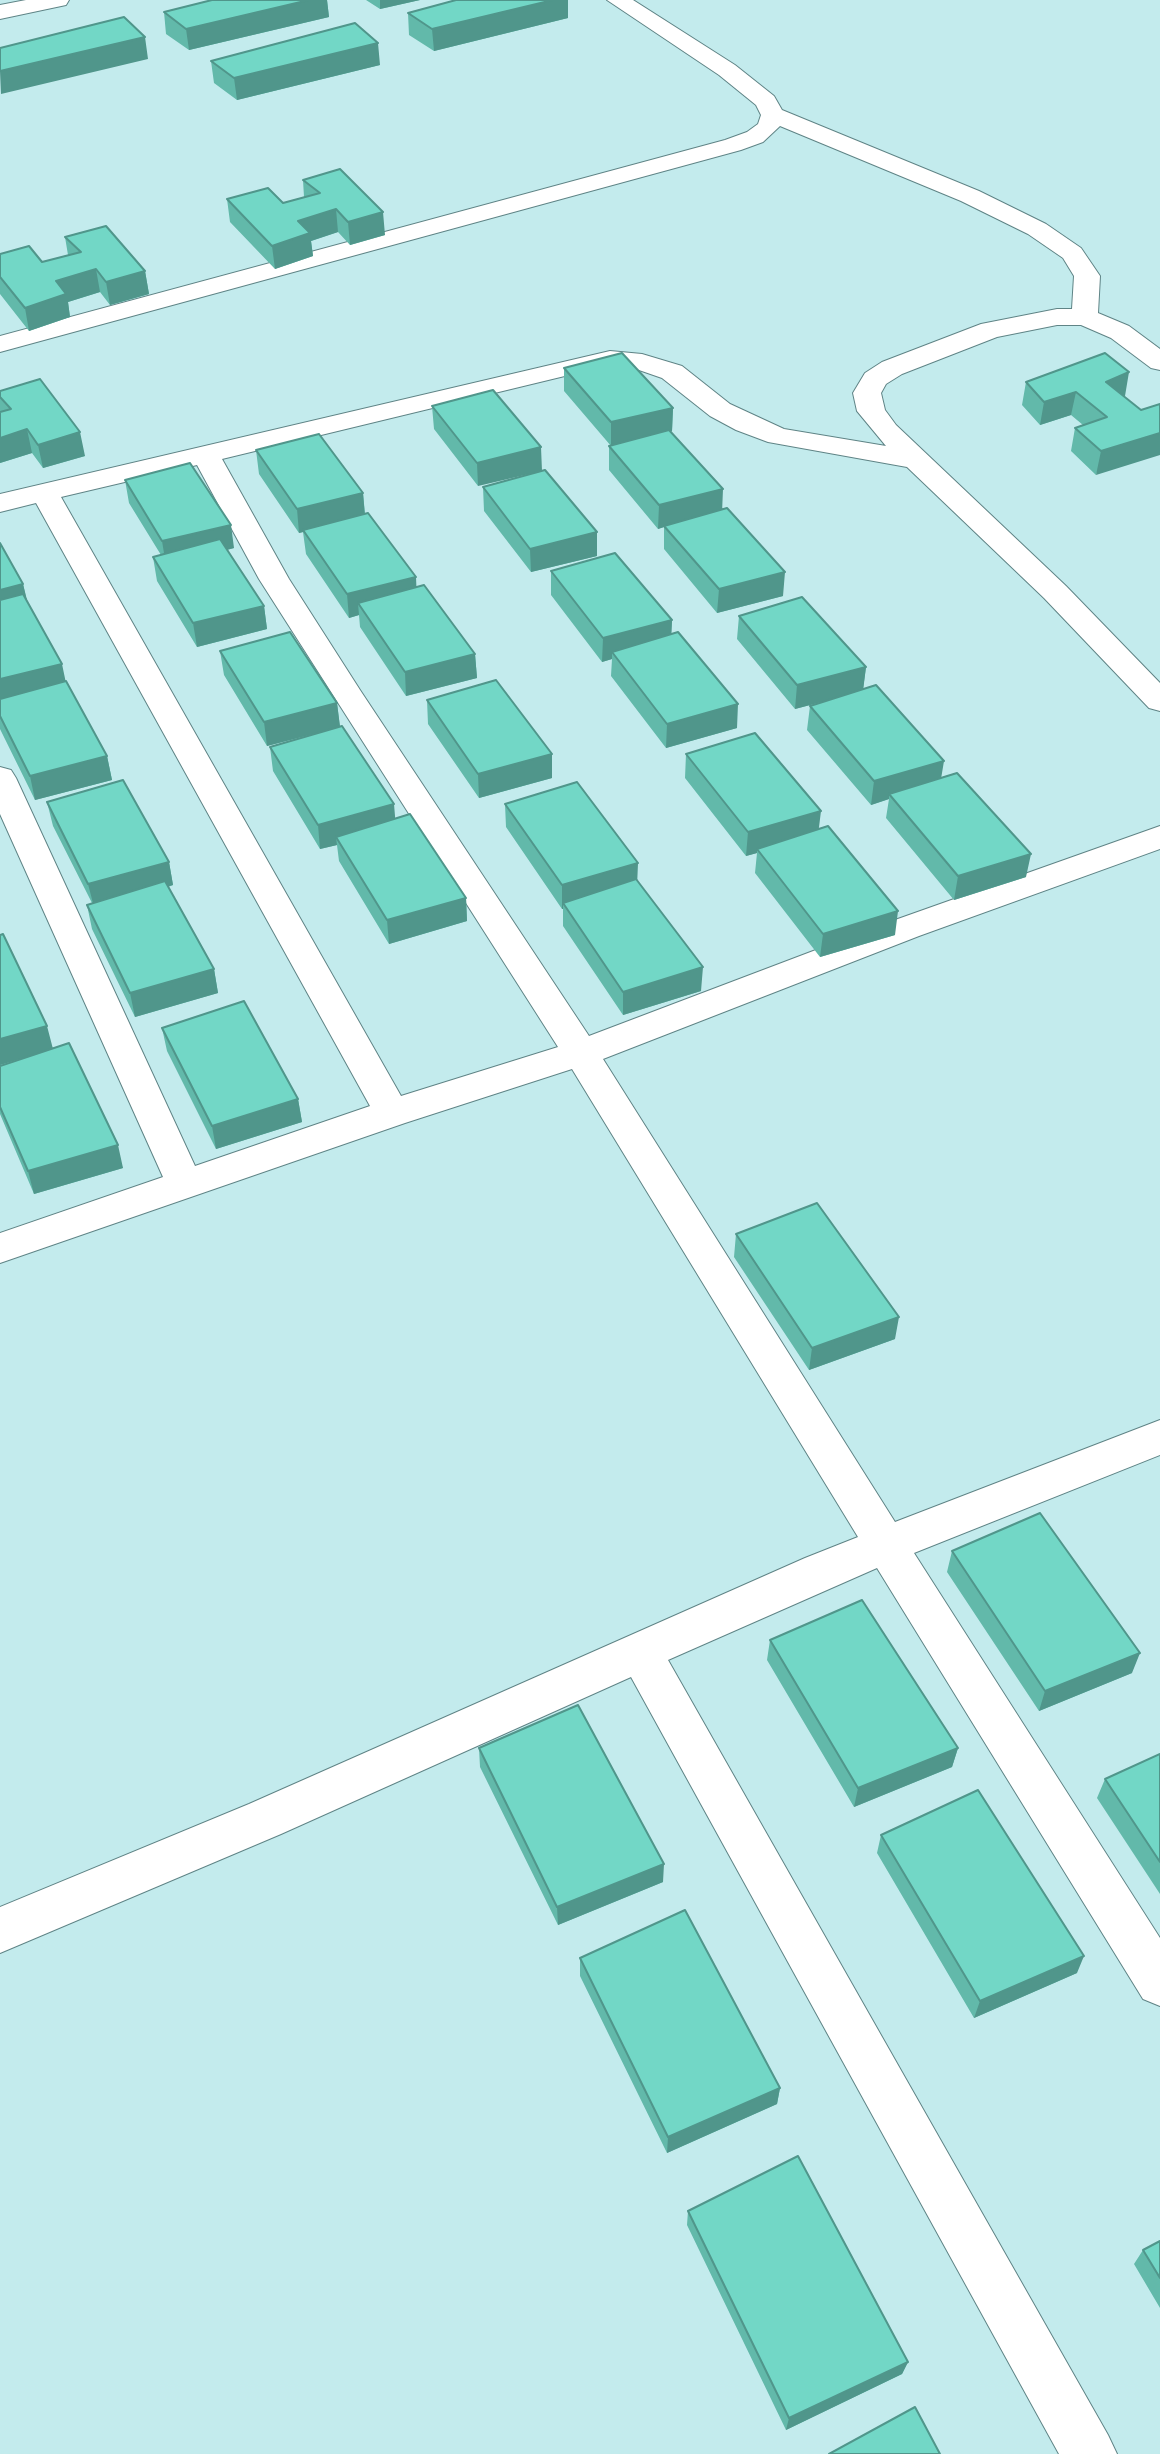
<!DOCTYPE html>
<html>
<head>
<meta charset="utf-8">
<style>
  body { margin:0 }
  canvas { display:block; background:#c3ebed }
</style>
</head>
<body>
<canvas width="1160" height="2454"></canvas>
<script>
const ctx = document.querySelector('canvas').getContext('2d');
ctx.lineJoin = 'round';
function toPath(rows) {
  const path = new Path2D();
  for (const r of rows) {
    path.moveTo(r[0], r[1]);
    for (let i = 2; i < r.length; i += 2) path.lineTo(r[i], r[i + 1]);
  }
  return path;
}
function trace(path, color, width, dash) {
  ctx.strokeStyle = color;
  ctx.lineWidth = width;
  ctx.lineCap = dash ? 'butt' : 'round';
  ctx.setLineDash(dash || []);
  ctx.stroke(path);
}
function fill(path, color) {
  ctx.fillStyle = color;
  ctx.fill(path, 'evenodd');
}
const minor = toPath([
  [26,0,69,0,66,5,0,19,0,5,26,0],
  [607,0,633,0,735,65,774,96,782,110,979,191,1046,224,1081,248,1100,276,1098,313,1129,326,1160,349,1160,370,1151,368,1111,338,1081,325,1057,325,997,337,902,374,886,384,881,393,885,410,896,425,1066,586,1160,683,1160,711,1149,708,1044,598,907,467,768,442,736,430,710,416,662,378,639,370,610,367,573,374,222,459,289,579,360,690,589,1036,895,920,1160,826,1160,849,919,936,603,1059,895,1522,1160,1420,1160,1455,914,1553,1160,1938,1160,2006,1143,1999,877,1568,668,1660,1108,2435,1117,2454,1059,2454,631,1677,281,1834,0,1953,0,1907,249,1804,805,1558,858,1537,572,1069,405,1123,0,1263,0,1233,163,1177,0,814,0,767,11,770,16,778,195,1166,370,1106,36,503,0,512,0,494,610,351,642,354,682,366,730,404,784,429,886,446,857,411,853,393,865,373,882,362,981,324,1057,309,1072,309,1074,276,1063,258,1028,234,961,201,780,126,763,142,741,150,0,352,0,336,725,140,747,132,758,124,761,115,756,105,719,75,607,0],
  [197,465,259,579,558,1047,401,1096,61,497,197,465]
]);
const wall = toPath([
  [212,0,327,0,329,17,189,50,166,34,164,12],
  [366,0,420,0,380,9],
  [456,0,568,0,568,18,434,51,409,35,408,13],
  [211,61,380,65,237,100,214,83],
  [303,180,385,235,350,245,338,232,311,241,313,256,275,269,230,222,227,199,283,203,304,197],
  [65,237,145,271,149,294,110,305,100,292,68,302,70,317,29,331,0,294,0,254,42,262,68,255],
  [564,368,673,408,672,431,670,432,783,596,717,613,664,549,664,527,658,529,609,470,609,446,611,446,564,391],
  [1026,382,1125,396,1124,396,1096,475,1071,451,1075,428,1083,425,1071,415,1040,425,1022,405],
  [493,390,478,486,434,429,432,406],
  [0,391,85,456,43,468,32,453,0,463],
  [256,450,363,493,365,514,416,587,475,654,477,678,406,696,360,627,359,615,349,618,306,554,303,532,299,533,259,474],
  [125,480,234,548,227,550,264,606,267,629,197,647,157,581,153,557,161,555,129,503],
  [483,487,597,532,597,556,531,572,484,511],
  [0,543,23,584,27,602,65,681,107,756,112,780,35,800,0,729],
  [551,571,672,620,671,634,737,728,666,748,611,676,612,659,602,662,551,595],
  [739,616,866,667,863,689,941,778,1026,877,954,900,886,818,889,799,871,805,807,730,810,706,825,701,795,709,737,639],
  [220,651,337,703,340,727,395,819,466,898,467,921,389,944,339,861,337,845,320,849,273,771,270,747,337,728,267,746,224,675],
  [427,700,552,778,479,798,428,724],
  [686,754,819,829,895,935,820,957,755,873,757,853,746,856,685,778],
  [47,802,169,862,173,885,168,887,214,969,218,993,135,1017,92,929,87,905,92,903,53,826],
  [505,804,637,880,701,991,623,1015,563,926,563,909,562,909,506,827],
  [0,935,53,1049,123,1168,34,1194,0,1114,0,1066,30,1056,0,1065],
  [162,1028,298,1099,302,1122,216,1149,167,1051],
  [736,1234,895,1339,809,1370,734,1257],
  [952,1551,1132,1673,1039,1711,947,1572],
  [770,1640,958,1748,952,1767,854,1807,767,1660],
  [479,1748,663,1882,558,1925,480,1767],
  [1160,1754,1160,1894,1097,1798,1105,1779],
  [881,1835,1077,1973,974,2018,877,1853],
  [580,1958,780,2088,777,2104,667,2153,580,1976],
  [688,2211,908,2362,902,2374,786,2430,687,2225],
  [1160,2241,1160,2308,1134,2264,1143,2250]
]);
const shadedWall = toPath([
  [309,0,327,0,329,17,189,50,186,29],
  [380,0,420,0,380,9],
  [553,0,568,0,568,18,434,51,432,29],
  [145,37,148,59,1,94,0,71],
  [378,43,380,65,237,100,234,78],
  [336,209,338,232,311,241,313,256,275,269,272,246,298,221],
  [383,212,385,235,350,245,348,222],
  [96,269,100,292,68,302,70,317,29,331,25,308,56,281],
  [145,271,149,294,110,305,106,282],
  [1129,372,1125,396,1102,405,1106,382],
  [1076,392,1071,415,1040,425,1044,402],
  [673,408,672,431,611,446,611,422],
  [27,429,32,453,0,463,0,438],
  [80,432,85,456,43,468,38,445],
  [1160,433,1160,455,1096,475,1101,451],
  [541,447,542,471,478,486,477,463],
  [723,489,722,513,664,526,664,527,658,529,659,505],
  [363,493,365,517,299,533,297,509],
  [231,525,234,548,166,565,162,541],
  [597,532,597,556,531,572,530,549],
  [785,572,783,596,717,613,719,589],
  [416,577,417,601,358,603,359,615,349,618,347,594],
  [23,584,29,608,0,615,0,590],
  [264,606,267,629,197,647,193,623],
  [672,620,671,644,612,652,612,659,602,662,603,638],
  [475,654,477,678,406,696,405,672],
  [62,664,67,688,0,704,0,679],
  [866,667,863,691,795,709,797,685],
  [337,703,340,727,267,746,264,722],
  [738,704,737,728,666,748,667,724],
  [552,754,552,778,479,798,478,774],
  [107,756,112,780,35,800,30,776],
  [944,761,940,785,889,794,889,799,871,805,874,781],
  [394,804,396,828,336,837,337,845,320,849,318,825],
  [821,811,818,835,757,849,757,853,746,856,748,832],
  [1031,854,1026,877,954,900,958,876],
  [169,862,173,885,94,907,88,884],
  [638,863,637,887,563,903,563,909,562,909,562,885],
  [466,898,467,921,389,944,387,920],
  [898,911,895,935,820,957,823,934],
  [703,967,701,991,623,1015,623,992],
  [214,969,218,993,135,1017,130,993],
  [47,1026,53,1049,0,1065,0,1039],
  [298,1099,302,1122,216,1149,212,1126],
  [118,1145,123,1168,34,1194,28,1171],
  [899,1317,895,1339,809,1370,812,1348],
  [1140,1653,1132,1673,1039,1711,1045,1691],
  [958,1748,952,1767,854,1807,858,1788],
  [664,1864,663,1882,558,1925,557,1907],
  [1084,1956,1077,1973,974,2018,980,2001],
  [780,2088,777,2104,667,2153,668,2137],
  [908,2362,902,2374,786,2430,789,2418]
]);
const building = toPath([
  [212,0,309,0,186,29,164,12,212,0],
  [456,0,553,0,432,29,408,13,456,0],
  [124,17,145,37,0,71,0,48,124,17],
  [355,23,378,43,234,78,211,61,355,23],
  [340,169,383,212,348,222,336,209,298,221,310,233,272,246,227,199,268,188,283,203,320,193,303,180,340,169],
  [106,226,145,271,106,282,96,269,56,281,66,294,25,308,0,277,0,254,29,246,42,262,81,252,65,237,106,226],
  [622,353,673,408,611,422,564,368,622,353],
  [1105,353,1129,372,1106,382,1141,410,1160,404,1160,433,1101,451,1075,428,1107,417,1076,392,1044,402,1026,382,1105,353],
  [40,379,80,432,38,445,27,429,0,438,0,412,11,409,0,397,0,391,40,379],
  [493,390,541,447,477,463,432,406,493,390],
  [669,430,723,489,659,505,609,446,669,430],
  [319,434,363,493,297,509,256,450,319,434],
  [190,463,231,525,162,541,125,480,190,463],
  [545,470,597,532,530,549,483,487,545,470],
  [727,508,785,572,719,589,664,526,727,508],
  [368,513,416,577,347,594,303,530,368,513],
  [220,539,264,606,193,623,153,557,220,539],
  [0,543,23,584,0,590,0,543],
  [615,553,672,620,603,638,551,571,615,553],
  [424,585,475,654,405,672,358,603,424,585],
  [23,594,62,664,0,679,0,600,23,594],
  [802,597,866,667,797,685,739,616,802,597],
  [290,632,337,703,264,722,220,651,290,632],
  [678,632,738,704,667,724,612,652,678,632],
  [496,680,552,754,478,774,427,700,496,680],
  [66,681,107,756,30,776,0,716,0,699,66,681],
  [876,685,944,761,874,781,810,706,876,685],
  [342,726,394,804,318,825,270,747,342,726],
  [755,733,821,811,748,832,686,754,755,733],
  [957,773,1031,854,958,876,889,794,957,773],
  [123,780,169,862,88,884,47,802,123,780],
  [577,782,638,863,562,885,505,804,577,782],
  [410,814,466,898,387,920,336,837,410,814],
  [828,826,898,911,823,934,757,849,828,826],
  [636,879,703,967,623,992,563,903,636,879],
  [165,881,214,969,130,993,87,905,165,881],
  [3,934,47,1026,0,1039,0,935,3,934],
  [244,1001,298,1099,212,1126,162,1028,244,1001],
  [69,1043,118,1145,28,1171,0,1107,0,1066,69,1043],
  [817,1203,899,1317,812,1348,736,1234,817,1203],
  [1040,1513,1140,1653,1045,1691,952,1551,1040,1513],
  [862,1600,958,1748,858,1788,770,1640,862,1600],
  [578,1705,664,1864,557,1907,479,1748,578,1705],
  [1160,1754,1160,1862,1105,1779,1160,1754],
  [978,1790,1084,1956,980,2001,881,1835,978,1790],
  [685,1910,780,2088,668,2137,580,1958,685,1910],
  [798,2156,908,2362,789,2418,688,2211,798,2156],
  [1160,2241,1160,2278,1143,2250,1160,2241],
  [915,2407,940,2454,829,2454,915,2407]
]);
trace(minor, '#5f8486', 2);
fill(minor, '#fff');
fill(wall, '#62b9aa');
fill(shadedWall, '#50968b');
fill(building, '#72d7c6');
trace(building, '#50968b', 2);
</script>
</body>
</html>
